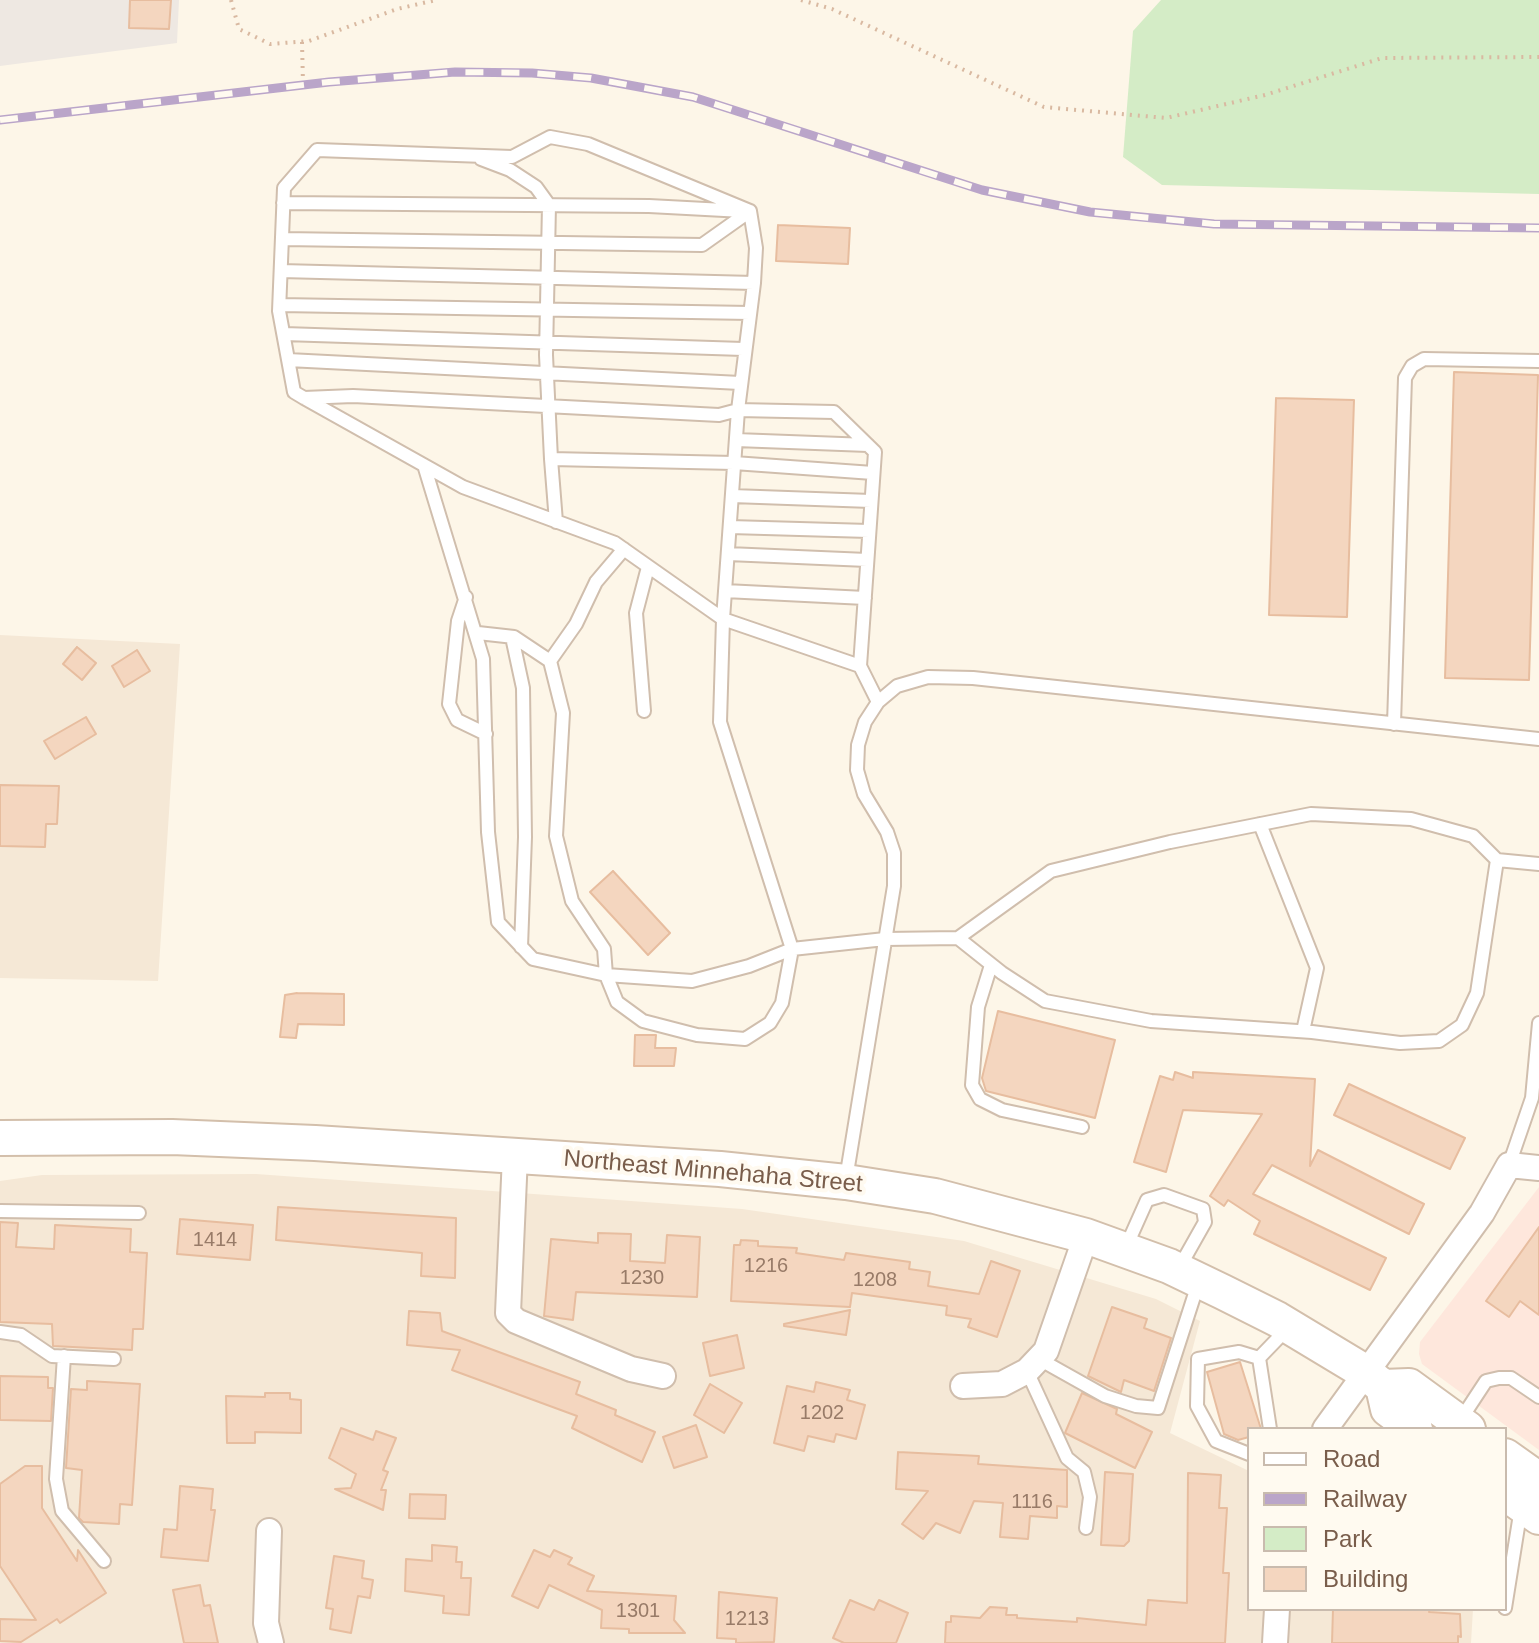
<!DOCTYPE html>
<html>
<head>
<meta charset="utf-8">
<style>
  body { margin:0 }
  #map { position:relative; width:1539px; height:1643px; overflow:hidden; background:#fdf6e8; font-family:Helvetica,sans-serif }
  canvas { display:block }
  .legend { position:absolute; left:1247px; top:1427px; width:260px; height:184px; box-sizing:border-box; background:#fffaf0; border:2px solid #c9bbae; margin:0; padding:10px 14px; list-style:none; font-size:24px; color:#795d4b }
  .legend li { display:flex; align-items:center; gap:16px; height:40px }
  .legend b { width:40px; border:2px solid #c9bbae }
</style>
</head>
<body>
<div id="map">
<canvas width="1539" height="1643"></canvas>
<ul class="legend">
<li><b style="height:10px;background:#fff"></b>Road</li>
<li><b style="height:10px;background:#baa5c9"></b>Railway</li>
<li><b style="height:22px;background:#d4ecc6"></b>Park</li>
<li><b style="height:22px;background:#f4d6bf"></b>Building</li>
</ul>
</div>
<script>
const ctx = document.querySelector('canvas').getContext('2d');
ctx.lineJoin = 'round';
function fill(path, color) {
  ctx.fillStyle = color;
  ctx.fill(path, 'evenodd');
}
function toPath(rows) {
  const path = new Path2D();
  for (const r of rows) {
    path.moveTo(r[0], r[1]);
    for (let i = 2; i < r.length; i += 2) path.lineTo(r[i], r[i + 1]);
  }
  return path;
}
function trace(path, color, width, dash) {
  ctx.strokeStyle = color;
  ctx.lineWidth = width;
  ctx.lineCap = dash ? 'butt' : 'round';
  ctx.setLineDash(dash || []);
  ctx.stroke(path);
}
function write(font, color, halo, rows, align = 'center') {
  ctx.font = font + ' Helvetica,sans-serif';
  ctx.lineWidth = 8;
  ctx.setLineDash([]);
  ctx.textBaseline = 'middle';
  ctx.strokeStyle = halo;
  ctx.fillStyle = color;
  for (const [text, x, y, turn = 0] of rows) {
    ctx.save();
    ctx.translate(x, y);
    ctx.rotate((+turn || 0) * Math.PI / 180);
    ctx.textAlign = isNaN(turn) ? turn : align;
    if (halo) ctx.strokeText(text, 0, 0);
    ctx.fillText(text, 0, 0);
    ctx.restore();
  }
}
const residential = toPath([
  [0,635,180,644,158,981,0,978],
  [256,1174,742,1209,964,1241,1156,1299,1200,1321,1170,1433,1249,1471,1249,1609,1473,1609,1471,1643,0,1643,0,1181,42,1175]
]);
const commercial = toPath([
  [1539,1187,1539,1450,1422,1364,1419,1354,1420,1342]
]);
const industrial = toPath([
  [0,0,179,0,177,43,0,66]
]);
const green = toPath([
  [1161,0,1539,0,1539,194,1162,185,1123,157,1133,31]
]);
const building = toPath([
  [130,0,171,0,169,29,129,28,130,0],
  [778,225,850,228,848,264,776,261,778,225],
  [1454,372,1538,375,1529,680,1445,678,1454,372],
  [1276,398,1354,400,1347,617,1269,615,1276,398],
  [77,647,96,663,82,680,63,664,77,647],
  [137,650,150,671,124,687,112,666,137,650],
  [86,717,96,734,55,759,44,741,86,717],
  [0,785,59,786,57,824,46,824,45,847,0,846,0,785],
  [613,871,670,933,648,955,590,892,613,871],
  [297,993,344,994,344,1025,298,1024,296,1038,280,1037,285,995,297,993],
  [998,1011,1115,1040,1095,1118,986,1091,982,1078,998,1011],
  [635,1035,656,1035,655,1048,676,1048,674,1066,634,1066,635,1035],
  [1175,1072,1193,1078,1193,1072,1315,1079,1310,1166,1318,1150,1424,1204,1409,1234,1272,1165,1253,1194,1386,1258,1370,1290,1254,1234,1260,1221,1228,1200,1224,1206,1210,1196,1262,1114,1183,1110,1166,1172,1134,1162,1160,1076,1173,1080,1175,1072],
  [1349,1084,1465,1138,1450,1169,1334,1115,1349,1084],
  [278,1207,456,1218,455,1278,421,1276,422,1253,276,1240,278,1207],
  [180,1219,253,1225,250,1260,177,1254,180,1219],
  [0,1222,18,1223,16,1247,54,1249,55,1225,131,1229,130,1252,147,1253,143,1329,133,1329,132,1350,53,1346,52,1324,0,1322,0,1222],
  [1539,1227,1539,1315,1520,1301,1509,1317,1486,1301,1539,1227],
  [598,1233,631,1234,630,1261,665,1263,667,1235,700,1237,697,1297,576,1292,573,1320,544,1316,551,1239,598,1243,598,1233],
  [741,1240,758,1241,758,1246,797,1248,796,1253,844,1260,846,1253,910,1262,909,1269,930,1272,928,1286,979,1294,991,1261,1020,1271,997,1337,968,1327,971,1319,946,1315,947,1306,852,1293,850,1307,731,1301,734,1245,740,1245,741,1240],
  [1112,1307,1147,1319,1144,1328,1171,1338,1154,1391,1124,1380,1121,1392,1088,1376,1112,1307],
  [850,1310,846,1335,784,1326,784,1324,850,1310],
  [409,1311,440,1313,442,1331,580,1382,576,1394,616,1410,615,1415,655,1432,642,1462,572,1428,577,1416,452,1370,460,1350,407,1345,409,1311],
  [737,1335,744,1368,710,1376,703,1343,737,1335],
  [1240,1362,1261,1429,1249,1429,1249,1437,1238,1440,1224,1434,1207,1372,1240,1362],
  [0,1376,48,1377,48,1388,53,1388,51,1421,0,1420,0,1376],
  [87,1381,140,1384,132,1505,120,1504,119,1524,83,1522,79,1518,82,1470,66,1468,71,1389,87,1390,87,1381],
  [816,1382,850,1390,847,1400,865,1405,856,1439,836,1434,834,1442,808,1436,804,1451,774,1443,787,1386,814,1392,816,1382],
  [710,1384,742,1403,724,1433,694,1415,710,1384],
  [265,1393,290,1393,290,1399,301,1400,301,1433,255,1432,255,1443,227,1443,226,1396,265,1397,265,1393],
  [1082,1393,1117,1409,1116,1414,1152,1432,1135,1468,1065,1433,1082,1393],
  [696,1425,707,1457,674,1468,663,1437,696,1425],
  [341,1428,373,1440,376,1431,396,1438,383,1470,388,1472,381,1490,386,1490,383,1510,335,1489,351,1488,356,1474,329,1458,341,1428],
  [898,1452,979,1456,978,1464,1067,1470,1067,1507,1057,1506,1057,1518,1030,1516,1028,1539,1000,1537,1003,1503,974,1501,960,1533,936,1523,923,1539,902,1524,928,1491,896,1489,898,1452],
  [25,1466,42,1466,42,1508,77,1561,78,1550,106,1593,60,1623,57,1619,21,1642,0,1641,0,1619,36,1620,0,1566,0,1484,25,1466],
  [1105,1472,1133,1474,1129,1541,1124,1546,1101,1545,1105,1472],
  [1188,1473,1221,1475,1219,1508,1227,1508,1223,1573,1229,1573,1225,1643,945,1643,946,1622,951,1622,951,1616,980,1618,990,1607,1007,1608,1006,1615,1017,1615,1017,1618,1077,1622,1077,1618,1146,1625,1148,1600,1187,1603,1188,1473],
  [180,1486,213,1489,211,1510,215,1510,208,1561,161,1557,164,1529,177,1530,180,1486],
  [410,1494,446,1495,445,1519,409,1518,410,1494],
  [432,1545,457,1547,456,1562,462,1562,461,1578,471,1578,469,1615,443,1613,444,1596,405,1591,406,1559,432,1561,432,1545],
  [534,1550,550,1557,554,1550,572,1558,568,1564,594,1576,587,1591,676,1596,674,1620,685,1633,629,1633,629,1629,601,1628,602,1610,549,1585,538,1608,512,1596,534,1550],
  [334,1556,364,1561,362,1578,373,1580,370,1598,358,1596,351,1633,330,1629,333,1609,326,1608,334,1556],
  [200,1585,204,1606,210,1605,218,1643,184,1643,173,1590,200,1585],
  [719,1592,777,1598,774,1642,736,1643,736,1639,717,1638,719,1592],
  [850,1600,874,1610,879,1600,908,1613,896,1643,844,1643,833,1638,850,1600],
  [1333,1609,1430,1609,1429,1612,1460,1614,1461,1637,1458,1636,1458,1643,1332,1643,1333,1609]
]);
const path = toPath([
  [231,0,239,29,270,44,309,41,397,9,436,0],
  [801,0,832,9,1044,107,1166,118,1265,95,1382,58,1539,57],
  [302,42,303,84]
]);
const lane = toPath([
  [481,159,510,170,536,187,549,205,546,355,551,459,734,463,873,473],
  [283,203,649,206,743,211],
  [282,239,702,245,750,211],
  [281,271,754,283],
  [280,305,750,313],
  [284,334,743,349],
  [288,360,740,383],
  [304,398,353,396,719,415,738,410,754,283,756,248,750,211,588,144,550,137,512,157,317,150,284,188,279,311,294,392,304,398,463,487,615,543,723,619,720,722,792,949,885,939,958,938,1002,973,1045,1001,1151,1021,1312,1032,1400,1043,1439,1041,1462,1025,1477,993,1497,860,1539,864],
  [736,440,868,445],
  [551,459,556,522],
  [424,465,483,659,488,832,498,922,533,959,606,975,692,981,749,966,792,949],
  [732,496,871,501],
  [730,527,869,531],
  [728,554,867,560],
  [725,591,865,598],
  [466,597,458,621,449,704,457,720,486,734],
  [478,633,514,637,550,661,563,713,556,836,572,901,604,949,606,975,617,1002,643,1021,697,1035,745,1039,770,1023,782,1003,792,949],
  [512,637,523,688,525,837,521,947],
  [550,661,576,624,596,582,624,549],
  [860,666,723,619,738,410,834,412,875,452,860,666,878,702],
  [644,711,636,613,648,567],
  [1394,724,1405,378,1412,366,1424,359,1539,361],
  [1260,824,1317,968,1303,1031],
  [958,938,1051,871,1170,842,1311,814,1411,819,1473,836,1497,860],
  [991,965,978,1007,972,1085,980,1099,1002,1110,1082,1127],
  [1509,1165,1532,1098,1539,1023],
  [846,1179,894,886,894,853,887,832,864,794,857,770,858,745,865,722,878,702,897,686,928,677,973,678,1539,739],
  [0,1211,139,1213],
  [1126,1247,1147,1200,1164,1195,1203,1209,1205,1222,1179,1268],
  [0,1332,21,1335,52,1356,114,1359],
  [64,1356,56,1479,62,1511,104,1561],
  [1259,1358,1270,1429],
  [1259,1358,1287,1329],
  [1039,1359,1105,1396,1136,1406,1158,1408,1198,1284],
  [1027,1371,1067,1458,1084,1472,1090,1497,1086,1528],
  [1461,1419,1486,1381,1499,1378,1511,1378,1539,1397],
  [1249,1454,1216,1441,1197,1406,1198,1359,1239,1352,1259,1358],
  [1505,1608,1521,1508]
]);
const street = toPath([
  [515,1156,508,1313,516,1321,631,1369,663,1376],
  [963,1386,1002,1384,1027,1371,1046,1351,1086,1236],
  [1325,1429,1482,1213,1509,1165,1539,1168],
  [269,1531,266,1623,271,1643],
  [1275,1643,1277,1609]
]);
const secondary = toPath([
  [0,1138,172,1137,315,1143,720,1169,846,1182,935,1196,1086,1236,1169,1266,1223,1292,1277,1319,1365,1372,1383,1387,1388,1409,1415,1429],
  [1383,1387,1409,1386,1468,1429],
  [1505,1456,1539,1480],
  [1505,1493,1539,1517]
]);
const rail = toPath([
  [0,120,329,82,455,72,532,73,591,78,693,97,982,190,1090,212,1214,224,1539,228]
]);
const numberNames = [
  ["1414",215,1240],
  ["1216",766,1266],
  ["1230",642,1278],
  ["1208",875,1280],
  ["1202",822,1413],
  ["1116",1032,1502],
  ["1301",638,1611],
  ["1213",747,1619]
];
const streetNames = [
  ["Northeast Minnehaha Street",713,1172,5]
];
fill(residential, '#f5e8d6');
fill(commercial, '#fee7dc');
fill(industrial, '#eee8e2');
fill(green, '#d4ecc6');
fill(building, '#f4d6bf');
trace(building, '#e7bd9f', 2);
trace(lane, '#d0bead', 16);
trace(street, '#d0bead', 28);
trace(secondary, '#d3bfab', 38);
trace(path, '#d9b9a1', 4, [2, 6]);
trace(lane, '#fff', 12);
trace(street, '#fff', 24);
trace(secondary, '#fff', 34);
trace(rail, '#baa5c9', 9);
trace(rail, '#fffaf0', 6, [18]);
write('20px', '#987b68', null, numberNames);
write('24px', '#795d4b', '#fffaf0', streetNames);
</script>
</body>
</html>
